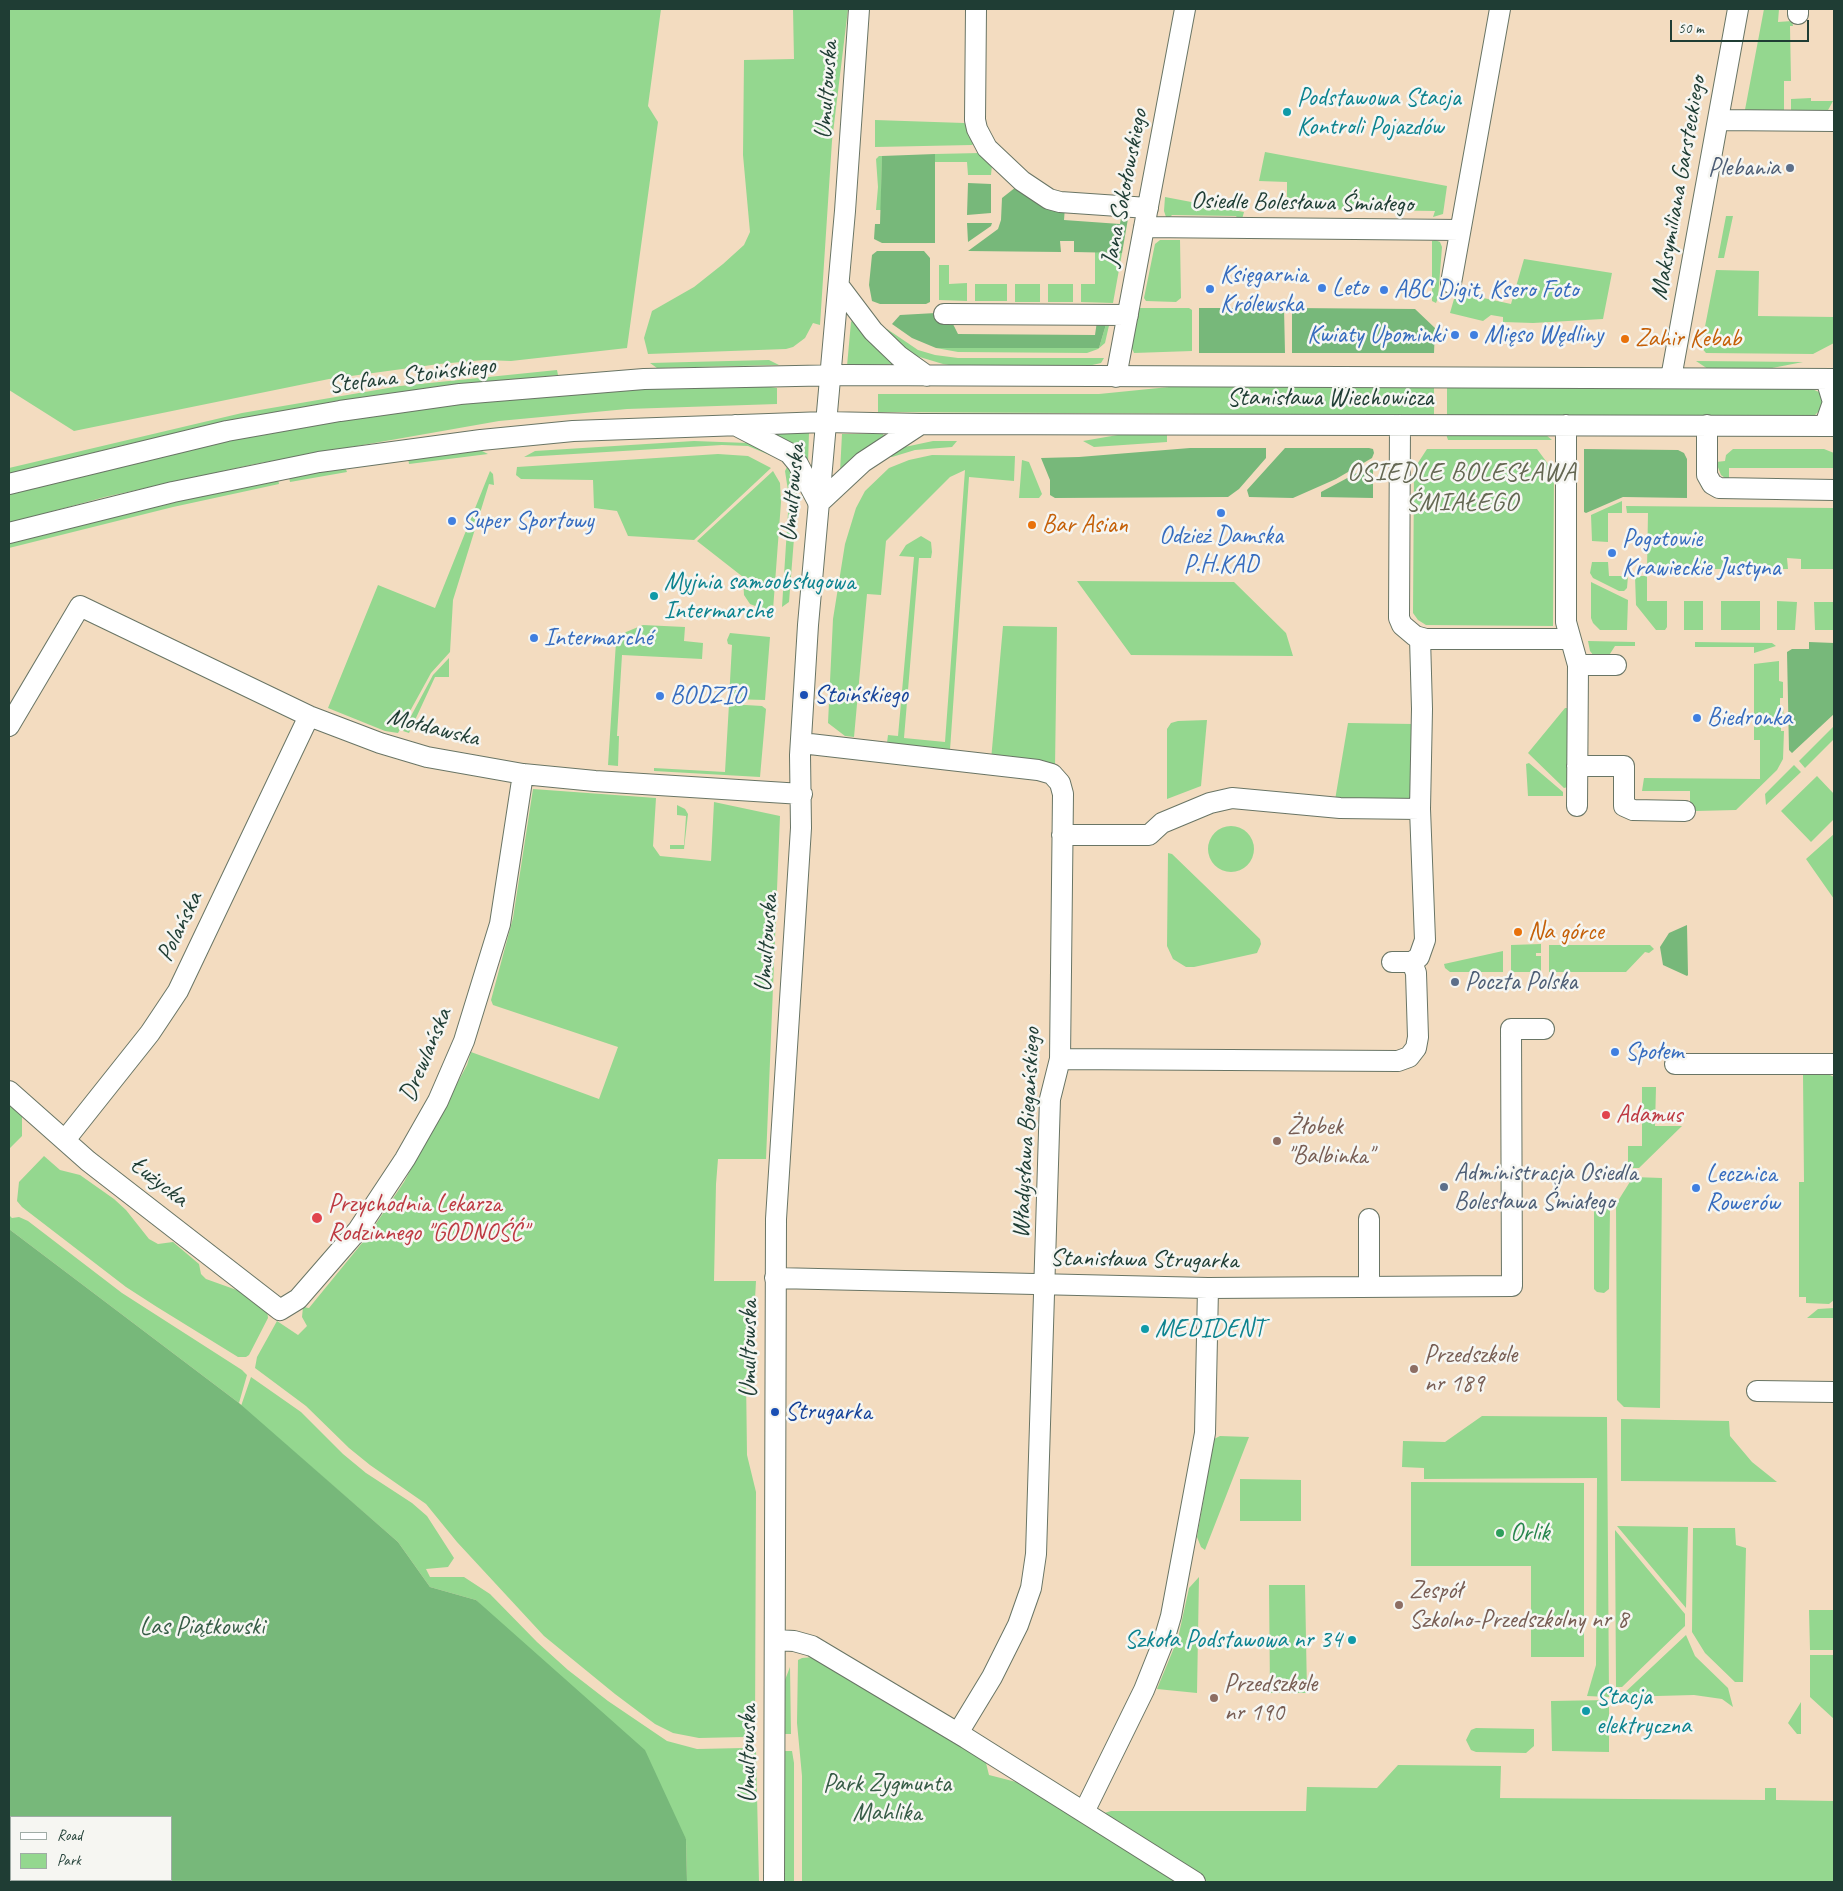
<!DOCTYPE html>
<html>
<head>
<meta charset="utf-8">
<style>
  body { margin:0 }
  #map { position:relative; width:1843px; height:1891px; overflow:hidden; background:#f3dcc0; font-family:Caveat,sans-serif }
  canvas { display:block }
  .frame { position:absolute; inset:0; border:10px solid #1f3d34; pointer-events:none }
  .legend { position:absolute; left:10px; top:1816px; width:162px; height:65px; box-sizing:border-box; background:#f6f6f2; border:1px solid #a0aca6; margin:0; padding:6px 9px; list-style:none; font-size:15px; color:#1f3d34 }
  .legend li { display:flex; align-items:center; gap:10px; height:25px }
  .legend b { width:25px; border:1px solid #a0aca6 }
  .scale { position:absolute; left:1670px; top:20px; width:139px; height:22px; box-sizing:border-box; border:2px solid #1f3d34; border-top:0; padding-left:6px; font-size:15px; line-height:18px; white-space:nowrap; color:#1f3d34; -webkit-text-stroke:4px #f6f6f2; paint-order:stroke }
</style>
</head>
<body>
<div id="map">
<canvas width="1843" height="1891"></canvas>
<div class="frame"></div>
<ul class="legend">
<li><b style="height:6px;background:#fff"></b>Road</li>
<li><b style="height:14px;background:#94d78f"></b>Park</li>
</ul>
<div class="scale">50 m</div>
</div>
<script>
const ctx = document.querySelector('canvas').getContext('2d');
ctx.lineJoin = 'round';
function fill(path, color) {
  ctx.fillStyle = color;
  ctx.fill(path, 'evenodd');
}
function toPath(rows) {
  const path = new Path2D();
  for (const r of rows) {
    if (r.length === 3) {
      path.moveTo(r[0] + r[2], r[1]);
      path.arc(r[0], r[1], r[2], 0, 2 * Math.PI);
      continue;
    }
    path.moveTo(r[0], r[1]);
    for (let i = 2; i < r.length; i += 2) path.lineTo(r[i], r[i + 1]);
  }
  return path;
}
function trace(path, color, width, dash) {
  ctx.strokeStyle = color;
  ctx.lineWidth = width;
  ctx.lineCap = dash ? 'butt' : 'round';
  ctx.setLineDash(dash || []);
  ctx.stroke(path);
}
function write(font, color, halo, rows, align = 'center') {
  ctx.font = font + ' Caveat,sans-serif';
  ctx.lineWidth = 5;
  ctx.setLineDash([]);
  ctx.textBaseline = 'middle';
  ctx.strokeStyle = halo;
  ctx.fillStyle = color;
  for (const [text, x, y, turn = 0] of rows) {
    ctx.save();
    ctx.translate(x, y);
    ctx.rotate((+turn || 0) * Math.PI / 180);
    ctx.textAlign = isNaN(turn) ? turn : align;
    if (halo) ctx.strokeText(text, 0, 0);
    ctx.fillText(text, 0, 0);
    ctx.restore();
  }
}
const green = toPath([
  [9,9,661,9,648,106,658,122,627,348,511,361,484,360,439,364,329,379,74,431,9,390],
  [793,9,848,9,832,141,820,325,813,323,805,338,793,347,786,349,648,354,644,338,652,311,694,287,723,264,744,245,750,232,743,155,744,60,794,59],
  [1764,9,1779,9,1778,22,1792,21,1793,26,1790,26,1791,81,1784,81,1784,118,1744,115],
  [1811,98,1811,101,1833,101,1827,112,1791,118,1791,99],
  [875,120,964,123,969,125,975,142,972,145,875,147],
  [1265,152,1447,186,1443,214,1433,217,1435,211,1296,209,1296,198,1287,198,1287,182,1259,181],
  [980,153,992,165,991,175,968,175,967,162,935,162,935,154],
  [879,156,882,156,881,210,876,210,878,187,876,159],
  [1165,197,1244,212,1241,223,1236,216,1172,215,1167,220,1164,211],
  [1726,216,1733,216,1724,258,1718,258],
  [1160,240,1180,240,1181,298,1176,302,1146,301,1144,298,1155,244],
  [1435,240,1440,242,1442,247,1438,298,1436,303,1432,301,1432,241],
  [1095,252,1122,253,1113,303,1081,302,1081,284,1095,284],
  [1524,259,1612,273,1603,319,1533,323,1503,322,1503,317,1491,315,1483,321,1450,313,1456,292,1511,304],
  [939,265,949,265,949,284,967,283,967,301,939,300],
  [1716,270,1759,271,1758,316,1834,317,1834,343,1813,354,1706,353,1701,347],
  [975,284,1007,284,1007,301,975,301],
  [1015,284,1040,284,1040,302,1015,302],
  [1048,284,1073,284,1073,302,1048,302],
  [1139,308,1189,308,1192,310,1192,351,1134,353,1131,346],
  [853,320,892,362,891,364,847,366,851,322],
  [1107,321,1110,321,1105,343,1098,349,1087,353,958,352,936,348,1099,348],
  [887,329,918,350,935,355,958,358,1104,358,1101,363,1088,366,961,367,943,364,913,355,883,333],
  [769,360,779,365,657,368,650,363],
  [1696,361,1803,362,1767,369,1708,369],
  [557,370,558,375,377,395,267,414,124,445,9,474,9,468,242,413,400,386],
  [765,386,777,388,777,404,627,409,499,421,255,464,105,497,9,523,9,494,213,444,301,427,470,403,624,389],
  [1179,386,1434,387,1434,415,878,412,878,394,1099,394],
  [1447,387,1812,389,1819,392,1824,400,1822,408,1815,415,1447,415],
  [809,433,808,463,771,434,776,433],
  [1129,433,1167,433,1167,442,1094,447,1083,441],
  [842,434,883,434,885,437,840,472],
  [1446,434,1546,435,1552,440,1448,440],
  [694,441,748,443,775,454,772,456,748,446,722,445,524,457,535,451],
  [933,441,957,441,952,447,915,450,892,457,888,457,900,448],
  [478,449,488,454,409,464,408,458],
  [1427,449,1537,449,1554,472,1553,626,1426,625,1418,620,1413,613,1414,469],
  [1733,449,1824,449,1834,453,1834,468,1729,468,1729,481,1721,475,1716,462,1725,461,1726,455],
  [718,454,748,456,771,468,694,540,628,536,617,511,594,508,593,480,521,479,516,475,517,467],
  [932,455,1015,456,1014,481,969,477,950,750,887,743,888,735,898,736,914,557,899,556,906,545,921,536,931,542,932,552,931,558,919,558,904,738,945,742,965,470,950,477,886,541,881,595,867,594,854,737,845,736,828,723,833,619,845,544,856,508,865,491,889,468,909,460],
  [1022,460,1029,462,1042,494,1039,498,1019,498],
  [789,463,796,478,797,500,789,602,782,607,789,497,785,471],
  [345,467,347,472,290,482,289,477],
  [490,471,493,474,494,485,489,484,453,600,450,652,431,673,398,733,385,731,328,708,378,585,435,608],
  [773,471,780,483,781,502,773,610,768,611,750,604,744,595,743,577,697,541],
  [278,479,279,484,173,507,9,548,9,543,180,500],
  [1622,501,1622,513,1608,513,1608,542,1592,541,1591,515],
  [1626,506,1834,508,1833,569,1801,569,1801,559,1787,558,1788,569,1647,569,1648,513,1627,513],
  [1592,562,1608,562,1609,576,1628,576,1627,588,1624,591,1619,591,1593,578,1590,573],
  [1635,576,1647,576,1647,601,1667,601,1667,627,1665,630,1656,630,1636,605],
  [1077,581,1234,582,1286,633,1293,656,1131,655],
  [1591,582,1628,600,1627,630,1600,630,1593,623,1591,618],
  [1684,601,1703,601,1703,630,1684,630],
  [1721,601,1760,601,1760,630,1721,630],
  [1777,601,1797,602,1795,630,1777,630],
  [1814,602,1834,602,1834,630,1815,630],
  [643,625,685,627,684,641,703,643,702,659,622,655,617,736,619,736,618,766,608,765,616,642,626,632],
  [1003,626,1057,627,1055,767,991,760],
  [730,633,770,637,765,700,729,699,732,645,728,644,727,640],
  [1588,641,1635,642,1635,646,1615,646,1608,657,1594,656,1590,651],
  [1695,642,1772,643,1776,646,1754,653,1754,647,1695,647],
  [449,658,449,677,435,677,409,733,403,731,433,675],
  [1779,661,1779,681,1783,682,1783,698,1780,698,1780,708,1783,708,1784,722,1781,723,1781,731,1784,731,1783,759,1777,770,1736,810,1696,811,1690,816,1690,791,1642,791,1644,778,1760,779,1760,740,1754,740,1754,664],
  [729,704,762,706,766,709,760,777,654,771,654,768,725,772],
  [1565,708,1569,708,1568,787,1564,788,1528,753],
  [1207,720,1201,786,1167,799,1167,729,1171,723,1178,721],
  [1348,723,1413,724,1413,802,1335,800],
  [1834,726,1834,739,1805,768,1799,761],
  [1529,763,1563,792,1563,796,1528,796,1526,764],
  [1794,765,1801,772,1766,805,1765,794],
  [1817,776,1834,794,1834,819,1811,842,1781,811],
  [533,789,656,798,653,846,660,856,711,861,714,802,780,816,766,1159,718,1159,716,1184,714,1281,756,1281,752,1353,746,1376,747,1455,756,1492,755,1732,744,1737,699,1738,673,1733,655,1724,615,1694,544,1636,457,1542,426,1504,370,1465,349,1448,306,1406,255,1368,257,1357,277,1321,298,1335,307,1326,302,1317,303,1307,309,1308,367,1237,404,1182,467,1065,471,1052,599,1099,618,1047,493,1005,491,1000,513,918],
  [677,805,685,809,688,814,684,849,670,849,670,845,684,845,686,816,677,815],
  [1231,849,23],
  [1834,834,1834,899,1806,859],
  [1168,853,1172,854,1260,939,1261,944,1257,953,1194,967,1186,967,1173,959,1167,946],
  [1541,944,1541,953,1536,953,1536,956,1541,956,1541,972,1511,972,1511,945],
  [1549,945,1650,945,1654,949,1649,953,1645,952,1626,972,1549,972],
  [1503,951,1503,972,1450,972,1445,968,1444,964],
  [1803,1075,1830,1075,1834,1077,1834,1300,1829,1304,1806,1303,1806,1297,1799,1297,1799,1182,1804,1182],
  [1642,1087,1656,1087,1655,1126,1682,1126,1639,1168,1630,1168,1628,1165,1628,1146,1642,1146],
  [9,1103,22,1115,22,1136,9,1149],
  [44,1156,60,1170,80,1175,114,1199,126,1210,149,1239,158,1244,173,1242,199,1264,201,1274,206,1279,245,1293,267,1310,268,1318,249,1355,246,1357,238,1357,157,1307,126,1287,22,1207,17,1201,19,1182],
  [1633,1177,1662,1178,1660,1408,1624,1407,1617,1400,1616,1204],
  [1594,1207,1610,1207,1609,1289,1604,1293,1597,1292,1594,1289],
  [9,1215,12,1218,19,1217,28,1221,122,1293,242,1370,247,1375,239,1403,9,1229],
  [1834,1308,1834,1318,1807,1318,1818,1309],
  [251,1377,301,1412,343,1454,366,1473,412,1503,427,1516,454,1558,448,1567,426,1569,430,1577,464,1577,490,1594,537,1642,568,1670,608,1701,667,1741,697,1749,743,1748,756,1751,759,1882,687,1882,686,1839,476,1600,430,1587,398,1542,241,1406],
  [1482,1416,1607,1417,1609,1697,1587,1696,1596,1665,1597,1478,1424,1479,1424,1468,1402,1467,1403,1441,1445,1442],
  [1621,1419,1729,1421,1730,1436,1752,1462,1777,1482,1621,1481],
  [1220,1436,1249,1437,1205,1550,1201,1547,1197,1537,1214,1439],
  [1240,1479,1301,1480,1301,1521,1240,1521],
  [1411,1482,1584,1483,1584,1657,1531,1657,1531,1566,1411,1566],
  [1617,1526,1688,1527,1686,1608],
  [1693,1528,1735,1528,1736,1545,1746,1548,1743,1682,1735,1682,1705,1653,1692,1632],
  [1615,1530,1685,1614,1685,1626,1622,1687,1616,1687],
  [1199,1577,1197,1693,1157,1689,1178,1638,1189,1588],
  [1269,1585,1305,1585,1307,1693,1270,1693],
  [1809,1610,1834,1610,1834,1650,1810,1650],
  [1686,1635,1695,1656,1728,1688,1733,1707,1722,1699,1694,1695,1620,1697],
  [1810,1655,1834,1655,1834,1719,1810,1697],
  [814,1657,985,1759,989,1775,1024,1784,1082,1820,1111,1811,1306,1811,1307,1787,1377,1788,1398,1765,1501,1766,1500,1798,1765,1800,1765,1788,1776,1788,1776,1800,1834,1801,1834,1882,802,1882,802,1776,797,1723,798,1660,802,1658],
  [790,1667,791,1734,785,1734,785,1680],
  [1609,1700,1609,1752,1552,1751,1551,1701],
  [1801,1702,1801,1734,1797,1734,1788,1723],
  [1476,1728,1534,1729,1534,1746,1526,1753,1476,1752,1471,1750,1466,1740,1471,1730],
  [785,1751,792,1751,794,1763,794,1882,784,1882]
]);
const forest = toPath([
  [935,154,935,243,882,243,874,239,875,224,880,224,882,156],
  [968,183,991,184,991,213,967,215],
  [1016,187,1065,207,1064,220,1120,224,1122,211,1129,213,1122,253,1074,252,1074,241,1060,241,1061,252,968,251,998,229,1001,220,1002,198],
  [967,223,992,223,991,226,968,242],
  [877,251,924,251,930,258,930,302,926,304,880,304,872,301,869,285,872,255],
  [1199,308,1284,308,1285,353,1199,353],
  [1292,308,1415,309,1435,328,1434,353,1292,353],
  [936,313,951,320,958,334,1095,335,1097,321,1107,321,1099,348,936,348,912,338,892,324,900,315],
  [1190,448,1266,448,1266,458,1239,489,1228,497,1055,498,1050,495,1050,480,1041,458,1079,457],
  [1285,448,1369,448,1373,449,1374,453,1372,458,1336,479,1293,498,1249,497,1247,490],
  [1584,449,1678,450,1684,453,1687,459,1687,498,1623,497,1586,513,1584,512],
  [1370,466,1373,469,1373,498,1321,497,1321,492],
  [1809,642,1834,643,1834,714,1792,753,1789,750,1787,652,1792,649,1809,649],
  [1687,925,1688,975,1687,976,1663,965,1660,947,1669,933],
  [9,1229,239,1403,398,1542,430,1587,476,1600,645,1750,686,1839,687,1882,9,1882],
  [11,1817,171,1817,171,1880,11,1880]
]);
const minor = toPath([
  [976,9,975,120,977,129,987,148,1022,181,1049,199,1060,202,1148,208],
  [1798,9,1798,14],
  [1718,120,1834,121],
  [1144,227,1460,230],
  [1451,283,1500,9],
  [839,286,873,331,899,356,927,376],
  [944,314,1128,315],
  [1116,377,1185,9],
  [1671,378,1738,9],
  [735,425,789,453,798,464,818,502],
  [1400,425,1399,618,1402,625,1415,636,1426,639,1570,639],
  [1566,425,1566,622,1578,665,1577,806],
  [1707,425,1707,475,1712,484,1719,488,1834,490],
  [1825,425,1833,402,1826,379],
  [9,484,227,431,340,411,460,394,644,379,846,375,1834,379],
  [818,504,863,462,921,424],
  [9,533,173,492,319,462,481,440,573,431,825,422,921,424,1834,426],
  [1578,665,1616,665],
  [9,726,80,606,309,716,380,743,427,757,523,774,595,781,802,794],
  [801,743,1038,770,1052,774,1060,783,1063,794,1060,1059,1050,1099,1036,1554,1031,1588,1018,1625,992,1677,958,1733],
  [1577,766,1624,766,1624,806,1633,810,1685,811],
  [1062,835,1149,835,1162,823,1210,803,1232,798,1340,808,1420,809],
  [1392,962,1412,962,1419,957,1425,940,1420,809,1422,709,1420,638],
  [1060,1059,1398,1061,1409,1057,1416,1048,1418,1037,1416,973,1412,962],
  [1675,1064,1834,1064],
  [9,1091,88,1161,280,1310,298,1299,358,1230,405,1159,438,1101,464,1041,500,924,523,774],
  [65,1140,150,1033,178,991,309,716],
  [775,1278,1208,1288,1512,1286,1511,1029,1544,1029],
  [1369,1287,1369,1219],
  [1757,1391,1834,1392],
  [775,1640,794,1641,812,1646,966,1738,1195,1882],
  [1084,1812,1144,1690,1164,1640,1171,1616,1205,1433,1208,1288],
  [774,1882,776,1219,801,828,800,755,808,625,845,211,859,9]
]);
const markers = [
  [1287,112,5,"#0f9aa8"],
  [1790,168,5,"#5c6f8a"],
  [1322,288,5,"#3f7fe0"],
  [1210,289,5,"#3f7fe0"],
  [1384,290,5,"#3f7fe0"],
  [1455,335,5,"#3f7fe0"],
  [1474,335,5,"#3f7fe0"],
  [1625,339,5,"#e8710a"],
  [1221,513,5,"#3f7fe0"],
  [452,521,5,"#3f7fe0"],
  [1032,525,5,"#e8710a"],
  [1612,553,5,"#3f7fe0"],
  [654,596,5,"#0f9aa8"],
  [534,638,5,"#3f7fe0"],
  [804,695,5,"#1a4fb4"],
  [660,696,5,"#3f7fe0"],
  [1697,718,5,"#3f7fe0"],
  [1518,932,5,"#e8710a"],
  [1455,982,5,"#5c6f8a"],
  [1615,1052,5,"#3f7fe0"],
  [1606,1115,5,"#e0444e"],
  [1277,1141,5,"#8d6e63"],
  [1444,1187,5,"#5c6f8a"],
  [1696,1188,5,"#3f7fe0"],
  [317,1218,6,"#e0444e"],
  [1145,1329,5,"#0f9aa8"],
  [1414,1369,5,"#8d6e63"],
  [775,1412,5,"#1a4fb4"],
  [1500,1533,5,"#2e9e5b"],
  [1399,1605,5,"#8d6e63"],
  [1352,1640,5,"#0f9aa8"],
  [1214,1698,5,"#8d6e63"],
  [1586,1711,5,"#0f9aa8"]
];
const streetNames = [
  ["Umultowska",827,90,-86],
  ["Jana Sokołowskiego",1125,188,-79],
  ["Maksymiliana Garsteckiego",1679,188,-80],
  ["Osiedle Bolesława Śmiałego",1302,203,1],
  ["Stefana Stoińskiego",412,376,-7],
  ["Stanisława Wiechowicza",1330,398],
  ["Umultowska",793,493,-85],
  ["Mołdawska",433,728,14],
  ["Polańska",180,927,-64],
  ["Umultowska",767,943,-86],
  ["Drewlańska",426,1055,-67],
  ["Władysława Biegańskiego",1027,1133,-87],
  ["Łużycka",159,1182,38],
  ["Stanisława Strugarka",1144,1260,1],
  ["Umultowska",749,1349,-90],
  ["Umultowska",748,1754,-90]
];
const cultureNames = [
  ["Podstawowa Stacja",1297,98],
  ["Kontroli Pojazdów",1297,127],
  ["Myjnia samoobsługowa",664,582],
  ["Intermarche",664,611],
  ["MEDIDENT",1155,1329],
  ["Szkoła Podstawowa nr 34",1342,1640,"right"],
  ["Stacja",1596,1697],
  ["elektryczna",1596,1726]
];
const serviceNames = [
  ["Plebania",1780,168,"right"],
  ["Poczta Polska",1465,982],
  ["Administracja Osiedla",1454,1173],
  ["Bolesława Śmiałego",1454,1202]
];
const shopNames = [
  ["Księgarnia",1220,275],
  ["Królewska",1220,304],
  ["Leto",1332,288],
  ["ABC Digit, Ksero Foto",1394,290],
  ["Kwiaty Upominki",1445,335,"right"],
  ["Mięso Wędliny",1484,335],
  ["Super Sportowy",462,521],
  ["Odzież Damska",1221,536,"center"],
  ["P.H.KAD",1221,565,"center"],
  ["Pogotowie",1622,539],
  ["Krawieckie Justyna",1622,568],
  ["Intermarché",544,638],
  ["BODZIO",670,696],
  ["Biedronka",1707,718],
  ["Społem",1625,1052],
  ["Lecznica",1706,1174],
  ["Rowerów",1706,1203]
];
const foodNames = [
  ["Zahir Kebab",1635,339],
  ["Bar Asian",1042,525],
  ["Na górce",1528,932]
];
const transitNames = [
  ["Stoińskiego",814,695],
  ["Strugarka",785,1412]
];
const healthNames = [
  ["Adamus",1616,1115],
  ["Przychodnia Lekarza",328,1204],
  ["Rodzinnego \"GODNOŚĆ\"",328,1233]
];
const educationNames = [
  ["Żłobek",1287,1127],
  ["\"Balbinka\"",1287,1156],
  ["Przedszkole",1424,1355],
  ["nr 189",1424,1384],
  ["Zespół",1409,1591],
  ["Szkolno-Przedszkolny nr 8",1409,1620],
  ["Przedszkole",1224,1684],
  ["nr 190",1224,1713]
];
const leisureNames = [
  ["Orlik",1510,1533]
];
const parkNames = [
  ["Las Piątkowski",202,1627],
  ["Park Zygmunta",887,1784],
  ["Mahlika",887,1813]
];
const neighbourhoodNames = [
  ["OSIEDLE BOLESŁAWA",1462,473],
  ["ŚMIAŁEGO",1462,503]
];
fill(green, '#94d78f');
fill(forest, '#77b87a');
trace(minor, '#697565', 22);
trace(minor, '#fff', 20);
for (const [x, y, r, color] of markers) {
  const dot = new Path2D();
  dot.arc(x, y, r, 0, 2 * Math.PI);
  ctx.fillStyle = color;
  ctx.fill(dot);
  trace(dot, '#f6f6f2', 2);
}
write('25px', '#1f3d34', '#f6f6f2', streetNames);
write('25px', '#0d838f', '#f6f6f2', cultureNames, 'left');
write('25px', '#4e5e75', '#f6f6f2', serviceNames, 'left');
write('25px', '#366cbe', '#f6f6f2', shopNames, 'left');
write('25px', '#c56008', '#f6f6f2', foodNames, 'left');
write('25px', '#164399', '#f6f6f2', transitNames, 'left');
write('25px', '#be3a42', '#f6f6f2', healthNames, 'left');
write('25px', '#785e54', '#f6f6f2', educationNames, 'left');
write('25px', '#27864d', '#f6f6f2', leisureNames, 'left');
write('25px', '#365c46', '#f6f6f2', parkNames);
ctx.letterSpacing = '1px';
write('26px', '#646752', '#f6f6f2', neighbourhoodNames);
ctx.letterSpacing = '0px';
</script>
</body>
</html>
